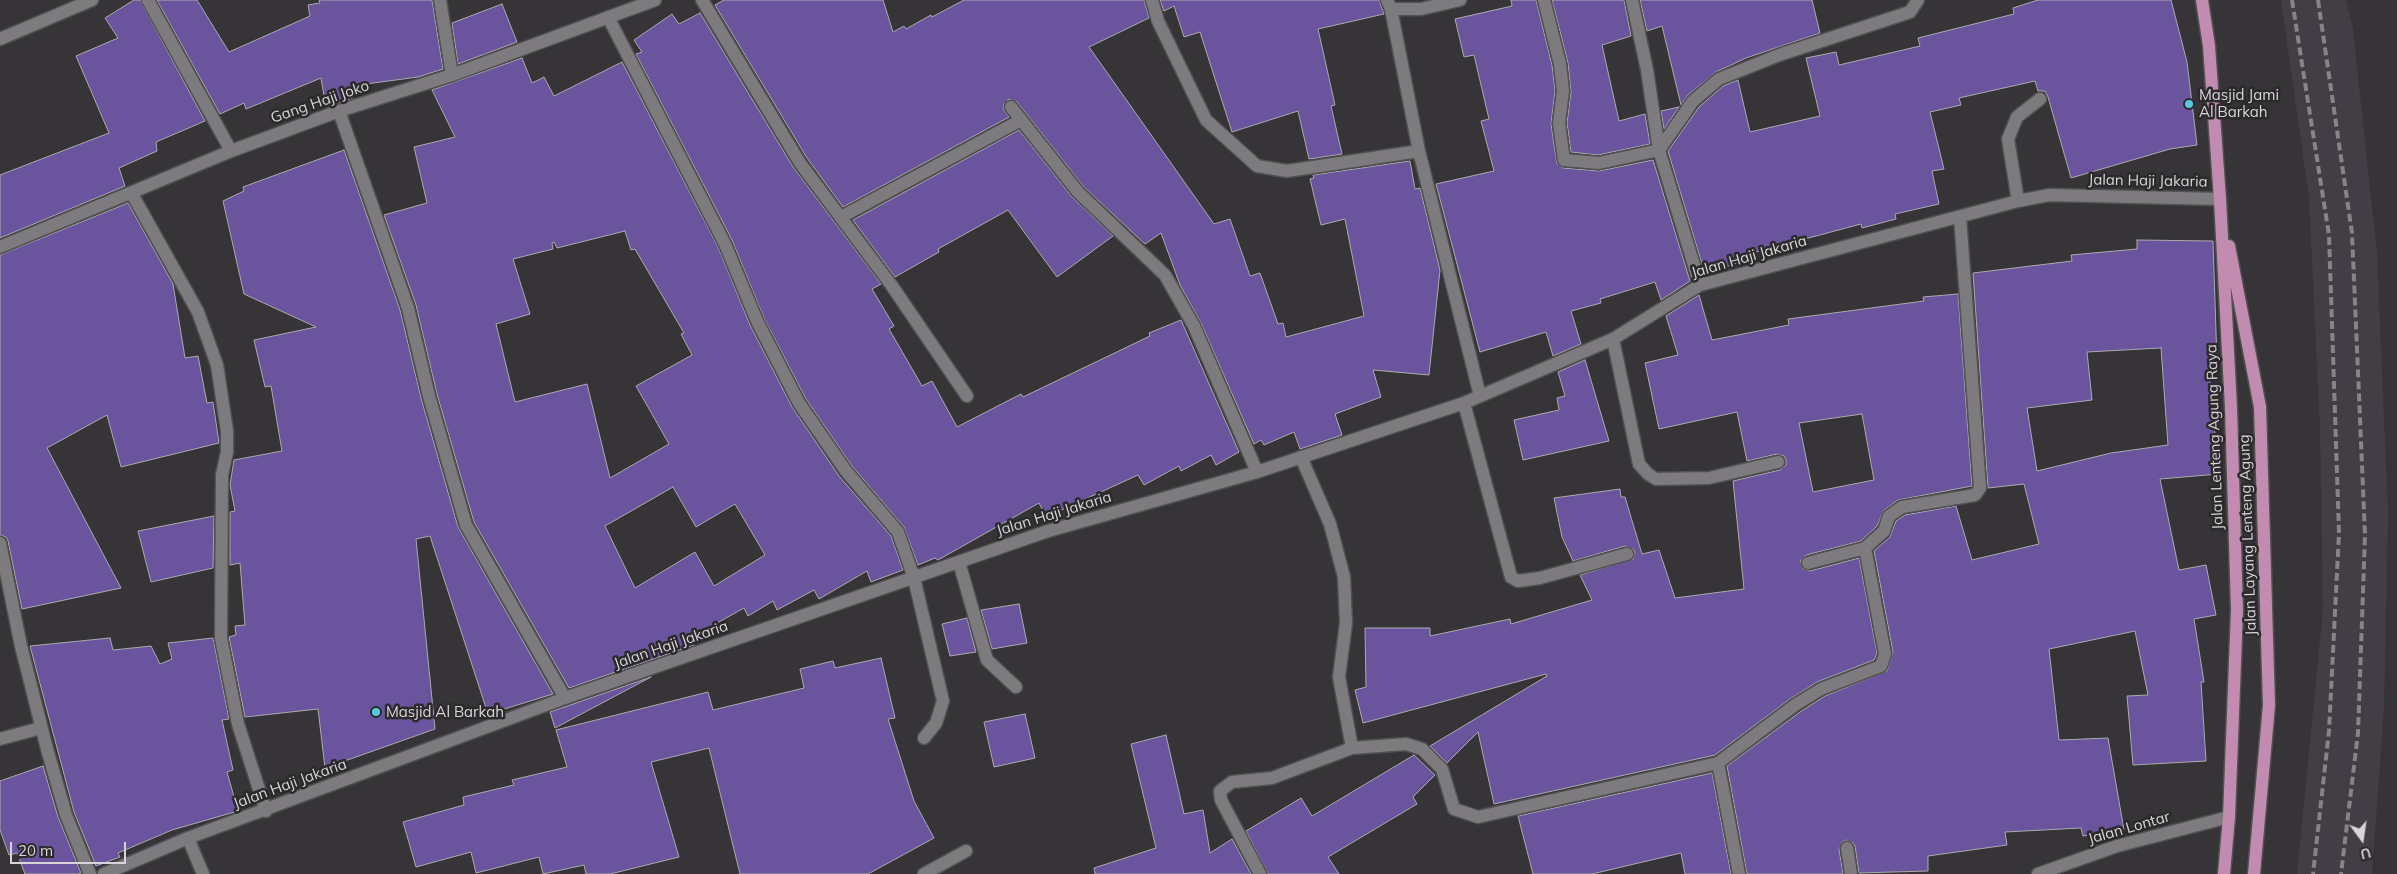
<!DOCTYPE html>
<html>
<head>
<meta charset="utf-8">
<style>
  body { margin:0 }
  #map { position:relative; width:2397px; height:874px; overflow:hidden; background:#363437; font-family:Mulish,sans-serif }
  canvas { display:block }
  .north { position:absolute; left:2337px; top:814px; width:50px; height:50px; -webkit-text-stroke:4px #2c2a2c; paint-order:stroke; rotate:166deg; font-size:14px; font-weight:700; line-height:20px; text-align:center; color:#d7d5d7 }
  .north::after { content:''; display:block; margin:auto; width:18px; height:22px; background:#d7d5d7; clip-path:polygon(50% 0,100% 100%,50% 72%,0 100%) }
  .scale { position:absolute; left:10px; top:842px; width:116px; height:22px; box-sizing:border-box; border:2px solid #d7d5d7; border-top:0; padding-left:6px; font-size:15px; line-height:18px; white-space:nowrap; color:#d7d5d7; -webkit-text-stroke:4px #2c2a2c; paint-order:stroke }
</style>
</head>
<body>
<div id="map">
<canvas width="2397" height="874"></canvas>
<div class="north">U</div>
<div class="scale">20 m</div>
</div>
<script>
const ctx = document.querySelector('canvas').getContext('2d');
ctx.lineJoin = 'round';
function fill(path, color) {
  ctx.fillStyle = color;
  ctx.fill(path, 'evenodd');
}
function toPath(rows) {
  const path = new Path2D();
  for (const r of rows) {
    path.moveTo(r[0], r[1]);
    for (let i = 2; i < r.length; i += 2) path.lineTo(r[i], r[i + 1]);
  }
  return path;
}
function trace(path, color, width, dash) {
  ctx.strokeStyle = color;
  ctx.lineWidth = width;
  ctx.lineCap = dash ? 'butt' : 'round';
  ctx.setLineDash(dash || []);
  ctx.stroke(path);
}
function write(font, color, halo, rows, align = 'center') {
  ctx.font = font + ' Mulish,sans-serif';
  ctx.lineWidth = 5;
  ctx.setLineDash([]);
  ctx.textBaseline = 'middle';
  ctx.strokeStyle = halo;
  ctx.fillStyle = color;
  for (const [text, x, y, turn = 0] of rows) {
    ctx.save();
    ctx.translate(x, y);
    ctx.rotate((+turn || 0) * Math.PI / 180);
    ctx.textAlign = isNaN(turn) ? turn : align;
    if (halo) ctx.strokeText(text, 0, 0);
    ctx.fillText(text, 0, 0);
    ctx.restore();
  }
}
const built = toPath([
  [2281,0,2346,0,2353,29,2377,254,2388,513,2384,707,2372,874,2297,874,2323,609,2320,428,2309,198]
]);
const building = toPath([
  [134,0,140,0,205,121,156,142,157,151,119,168,125,186,0,238,0,175,109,133,76,56,118,38,105,18,134,0],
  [157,0,197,0,229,52,310,16,308,5,320,3,319,0,432,0,443,69,418,77,351,86,353,98,326,107,321,78,246,109,244,103,220,114,157,0],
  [724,0,883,0,893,32,904,26,906,29,931,15,932,17,964,0,1144,0,1149,18,1089,47,1214,224,1230,219,1250,276,1260,273,1278,324,1283,323,1286,337,1364,316,1345,219,1321,225,1310,179,1314,178,1313,175,1410,161,1415,189,1420,188,1440,270,1429,375,1373,370,1381,397,1335,414,1342,435,1300,449,1294,432,1264,445,1261,440,1254,444,1201,323,1180,285,1161,233,1145,244,1084,187,1017,102,1009,99,1004,104,1003,109,1009,117,843,207,807,158,715,5,724,0],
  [1160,0,1379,0,1384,14,1318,29,1335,105,1331,106,1342,154,1309,159,1298,111,1232,132,1200,32,1184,37,1174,6,1164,11,1160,0],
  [1511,0,1536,0,1552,65,1555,91,1551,124,1557,164,1563,168,1599,171,1653,160,1690,281,1661,300,1655,282,1600,299,1601,303,1571,311,1581,344,1553,356,1546,332,1480,352,1436,184,1494,171,1481,121,1489,119,1474,55,1464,57,1455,19,1512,6,1511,0],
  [1552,0,1624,0,1631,36,1602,45,1619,121,1645,114,1650,144,1598,155,1571,152,1567,123,1571,92,1568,63,1552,0],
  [1640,0,1812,0,1820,33,1746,58,1716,72,1688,95,1681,105,1662,26,1647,31,1640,0],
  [2038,0,2171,0,2187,62,2197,145,2170,149,2071,178,2048,97,2045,91,2038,91,2035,81,1959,98,1961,105,1930,112,1944,169,1932,171,1939,204,1895,214,1896,219,1862,228,1861,224,1752,253,1754,257,1705,274,1668,151,1699,107,1723,86,1738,80,1750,132,1820,116,1806,58,1836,52,1839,65,1920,46,1918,38,2014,14,2013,8,2038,0],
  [502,4,517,42,458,64,452,23,502,4],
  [700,13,793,167,881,284,872,289,894,326,889,329,922,386,932,381,957,427,1021,394,1023,397,1150,336,1149,333,1181,320,1239,452,1216,465,1211,455,1181,471,1179,466,1144,485,1138,475,1046,517,1039,503,938,560,935,558,918,565,904,527,852,466,806,399,764,318,732,240,636,54,642,52,634,40,672,14,679,24,700,13],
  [522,58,532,83,544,77,554,96,622,62,718,247,750,325,792,407,839,476,891,536,903,570,871,582,867,571,819,599,814,590,777,610,773,601,748,616,744,608,692,637,694,645,569,688,474,522,437,394,416,305,384,215,427,203,414,147,455,137,432,90,522,58],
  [625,231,631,250,635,249,684,333,681,334,692,355,636,386,669,444,610,478,587,384,515,402,496,324,530,314,513,259,553,249,552,243,554,242,557,248,625,231],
  [673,487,696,527,735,504,765,555,714,586,695,552,635,588,605,526,673,487],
  [1679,107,1664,129,1661,111,1679,107],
  [1019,130,1072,197,1113,236,1057,277,1008,210,938,249,939,252,895,277,853,220,1019,130],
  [344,150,400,310,421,398,458,527,553,694,488,714,430,536,416,539,435,729,325,768,318,709,245,717,229,637,236,635,235,626,245,625,240,563,230,565,230,512,235,511,230,485,234,460,282,451,271,386,265,387,254,340,316,327,244,294,223,201,244,191,243,187,344,150],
  [128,203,173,284,185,358,198,356,207,403,213,402,219,443,121,467,107,415,47,448,121,588,22,609,8,541,6,537,0,535,0,255,128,203],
  [2137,240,2213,241,2217,362,2208,362,2219,474,2160,479,2179,570,2206,565,2216,615,2194,619,2204,682,2201,682,2206,761,2133,765,2127,696,2148,695,2135,631,2049,649,2059,740,2108,738,2124,830,2083,836,2081,828,2005,832,2007,845,1928,856,1928,871,1859,873,1855,846,1853,843,1846,840,1842,842,1839,849,1843,874,1747,874,1727,766,1800,712,1825,696,1887,671,1893,652,1874,551,1890,537,1896,521,1905,515,1956,506,1972,560,2039,544,2024,484,1988,488,1973,273,2072,261,2071,255,2137,249,2137,240],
  [2161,348,2168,445,2111,453,2037,471,2027,408,2092,400,2087,352,2161,348],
  [1958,294,1972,486,1898,500,1884,510,1877,526,1861,541,1806,555,1800,561,1803,569,1810,571,1859,558,1877,653,1874,660,1817,682,1790,699,1715,755,1494,804,1478,732,1447,763,1430,746,1547,676,1546,674,1363,723,1355,690,1366,687,1365,628,1430,628,1430,636,1510,619,1511,624,1592,600,1580,575,1633,559,1635,552,1633,549,1625,546,1573,561,1562,537,1554,498,1620,489,1621,497,1625,497,1642,554,1659,550,1675,598,1744,589,1733,481,1780,470,1786,465,1786,460,1784,456,1777,454,1747,461,1737,412,1659,429,1645,363,1678,355,1666,316,1699,295,1712,340,1789,325,1788,319,1924,301,1923,297,1958,294],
  [1862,414,1874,480,1813,492,1799,423,1862,414],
  [1585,360,1609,441,1523,460,1514,420,1559,410,1557,398,1565,396,1558,372,1585,360],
  [214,516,213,568,151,582,138,531,214,516],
  [1019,604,1027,643,992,649,981,610,1019,604],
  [967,618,976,652,950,656,942,624,967,618],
  [110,638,113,650,151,646,160,664,172,659,168,643,213,638,229,719,222,720,233,770,227,772,238,811,172,830,118,853,120,857,96,866,74,812,30,646,110,638],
  [881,658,895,718,888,719,914,801,934,838,868,874,740,874,709,748,651,762,679,857,610,874,586,874,584,865,543,874,539,857,476,873,471,852,416,867,403,822,464,805,463,797,514,785,512,780,567,767,556,730,708,692,713,710,804,688,800,669,833,661,835,668,881,658],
  [651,677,555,728,550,712,651,677],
  [1025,714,1035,758,994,767,984,722,1025,714],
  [1166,735,1184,814,1203,810,1210,853,1232,839,1251,874,1095,874,1094,868,1156,848,1131,744,1166,735],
  [1414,755,1435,775,1413,797,1417,804,1328,857,1339,874,1268,874,1246,831,1301,798,1312,816,1414,755],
  [43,766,58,817,81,873,77,874,25,874,17,853,9,855,0,830,0,781,43,766],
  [1712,773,1731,874,1685,874,1681,853,1592,874,1533,874,1518,816,1712,773]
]);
const minor = toPath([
  [148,0,231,151],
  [440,0,452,75],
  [702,0,800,163,892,286,967,396],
  [1152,0,1158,21,1206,120,1257,166,1287,171,1419,151],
  [1387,0,1391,9,1421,9,1460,0],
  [1544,0,1560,64,1563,91,1559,123,1564,160,1599,163,1659,150,1693,101,1719,79,1779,55,1910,12,1918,0],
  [1632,0,1647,70,1659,150,1700,285],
  [1391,9,1419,151,1480,396],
  [608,17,725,244,757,321,799,403,846,471,898,532,914,578,943,701,936,723,924,738],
  [0,39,92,0],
  [1011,107,1078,192,1165,275,1194,326,1257,472],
  [339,111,408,308,429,396,466,525,565,698],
  [132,194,198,312,217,365,227,431,227,452,222,475,221,638,238,724,266,811],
  [2018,201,2008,139,2017,117,2040,99],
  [841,217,1021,120],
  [0,247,231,151,339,111,452,75,655,0],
  [1613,339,1639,464,1648,474,1656,479,1709,478,1778,462],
  [1464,403,1511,577,1518,581,1540,578,1627,554],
  [0,543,21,646,47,749,66,815,90,874],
  [959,562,987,660,1016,687],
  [1808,563,1865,548,1884,531,1889,516,1902,507,1975,495,1980,488,1960,217],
  [0,739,41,728],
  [1352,748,1406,744,1422,749,1442,769,1454,809,1478,817,1718,763,1739,874],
  [1718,763,1795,705,1821,689,1881,666,1885,654,1865,548],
  [188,838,203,874],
  [1847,848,1851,874],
  [104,874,188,838,565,698,1048,531,1257,472,1464,403,1613,339,1700,285,2018,201,2049,195,2220,199],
  [924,874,966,851],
  [1260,874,1221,800,1220,791,1232,782,1272,778,1352,748,1339,677,1346,623,1344,577,1330,524,1301,457],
  [2038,874,2117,846,2229,817]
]);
const primary = toPath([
  [2202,0,2209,46,2220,199,2231,408,2237,610,2229,817,2224,874],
  [2229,246,2260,407,2269,705,2254,874]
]);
const rail = toPath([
  [2292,0,2329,235,2339,533,2329,731,2313,874],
  [2318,0,2352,233,2365,535,2358,733,2341,874]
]);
const markers = [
  [2189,104,5,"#53cadc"],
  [376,712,5,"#53cadc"]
];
const poiNames = [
  ["Masjid Jami",2199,95],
  ["Al Barkah",2199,112],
  ["Masjid Al Barkah",386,712]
];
const streetNames = [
  ["Gang Haji Joko",320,102,-19],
  ["Jalan Haji Jakaria",2148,181,1],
  ["Jalan Haji Jakaria",1749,257,-16],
  ["Jalan Lenteng Agung Raya",2215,437,-92],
  ["Jalan Haji Jakaria",1054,514,-17],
  ["Jalan Layang Lenteng Agung",2248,535,-92],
  ["Jalan Haji Jakaria",671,645,-19],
  ["Jalan Haji Jakaria",290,784,-20],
  ["Jalan Lontar",2129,828,-16]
];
fill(built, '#433e45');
fill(building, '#6b549e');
trace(building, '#abaaad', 1);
trace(minor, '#515052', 15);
trace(primary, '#515052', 15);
trace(minor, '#7e7b7e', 12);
trace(primary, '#c18cb0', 12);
trace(rail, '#868487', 4, [8, 4]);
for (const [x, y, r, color] of markers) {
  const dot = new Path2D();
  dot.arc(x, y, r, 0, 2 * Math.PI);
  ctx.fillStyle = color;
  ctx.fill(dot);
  trace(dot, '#2c2a2c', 2);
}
write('15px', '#d7d5d7', '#2c2a2c', poiNames, 'left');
write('15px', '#d7d5d7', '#2c2a2c', streetNames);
</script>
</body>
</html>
